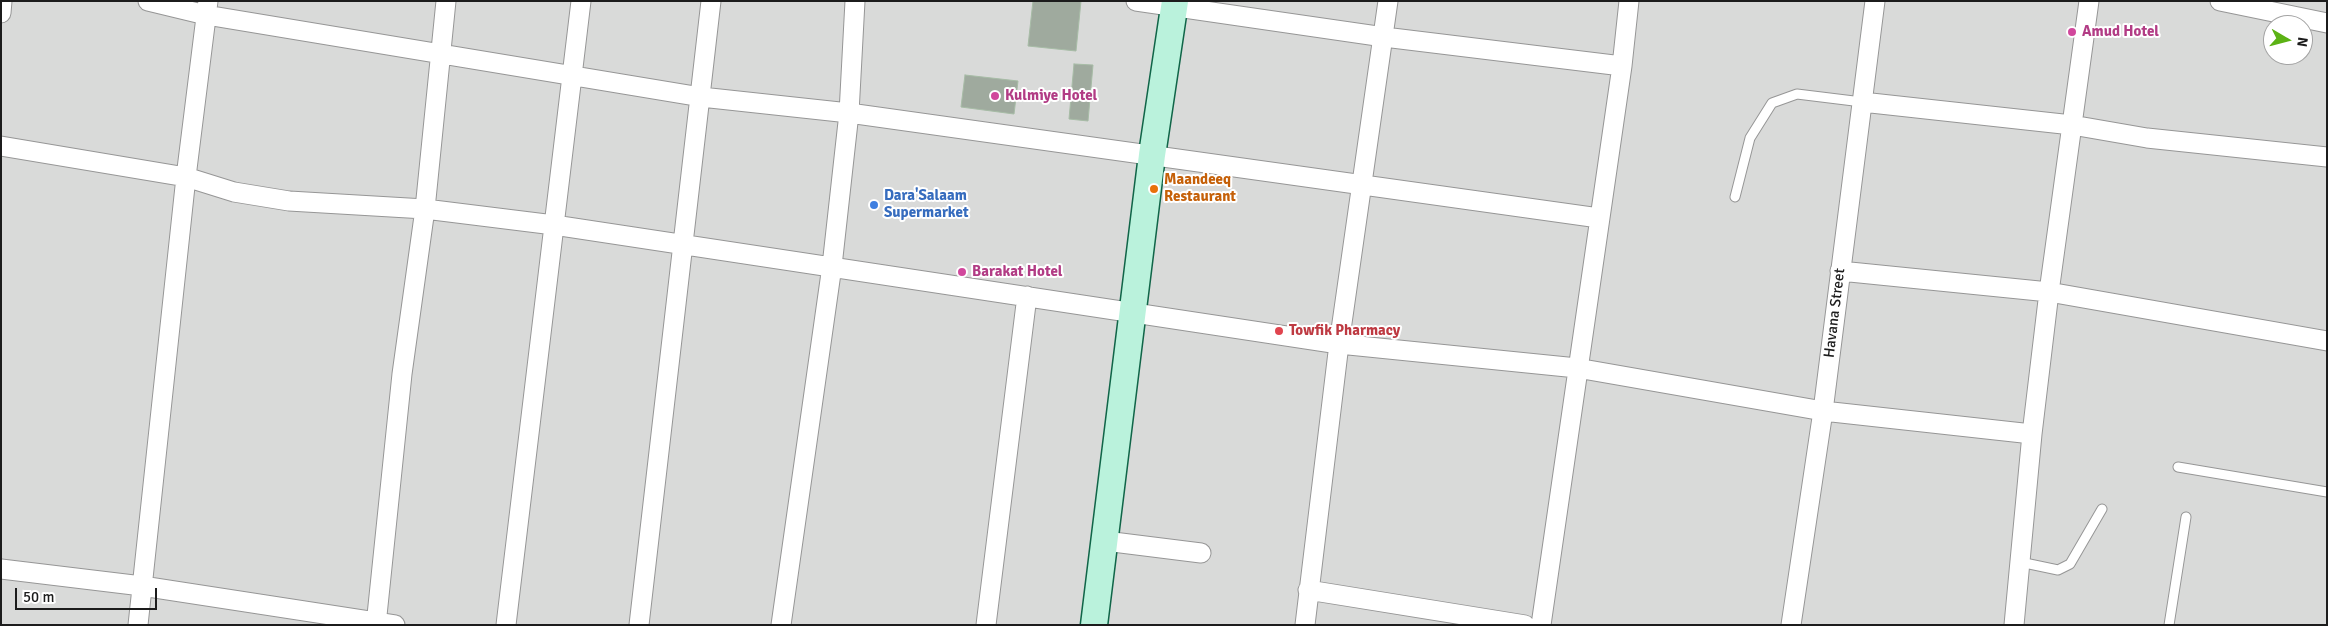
<!DOCTYPE html>
<html>
<head>
<meta charset="utf-8">
<style>
  body { margin:0 }
  #map { position:relative; width:2328px; height:626px; overflow:hidden; background:#e2ece4; font-family:Signika,sans-serif }
  canvas { display:block }
  .frame { position:absolute; inset:0; border:2px solid #1c1c1c; pointer-events:none }
  .north { position:absolute; left:2263px; top:15px; width:50px; height:50px; box-sizing:border-box; background:#fff; border:1px solid #a4a4a4; border-radius:50%; rotate:98deg; font-size:14px; font-weight:700; line-height:20px; text-align:center; color:#1c1c1c }
  .north::after { content:''; display:block; margin:auto; width:18px; height:22px; background:#5cb215; clip-path:polygon(50% 0,100% 100%,50% 72%,0 100%) }
  .scale { position:absolute; left:15px; top:588px; width:142px; height:22px; box-sizing:border-box; border:2px solid #1c1c1c; border-top:0; padding-left:6px; font-size:15px; line-height:18px; white-space:nowrap; color:#1c1c1c; -webkit-text-stroke:4px #fff; paint-order:stroke }
</style>
</head>
<body>
<div id="map">
<canvas width="2328" height="626"></canvas>
<div class="frame"></div>
<div class="north">N</div>
<div class="scale">50 m</div>
</div>
<script>
const ctx = document.querySelector('canvas').getContext('2d');
ctx.lineJoin = 'round';
function fill(path, color) {
  ctx.fillStyle = color;
  ctx.fill(path, 'evenodd');
}
function toPath(rows) {
  const path = new Path2D();
  for (const r of rows) {
    path.moveTo(r[0], r[1]);
    for (let i = 2; i < r.length; i += 2) path.lineTo(r[i], r[i + 1]);
  }
  return path;
}
function trace(path, color, width, dash) {
  ctx.strokeStyle = color;
  ctx.lineWidth = width;
  ctx.lineCap = dash ? 'butt' : 'round';
  ctx.setLineDash(dash || []);
  ctx.stroke(path);
}
function write(font, color, halo, rows, align = 'center') {
  ctx.font = font + ' Signika,sans-serif';
  ctx.lineWidth = 4;
  ctx.setLineDash([]);
  ctx.textBaseline = 'middle';
  ctx.strokeStyle = halo;
  ctx.fillStyle = color;
  for (const [text, x, y, turn = 0] of rows) {
    ctx.save();
    ctx.translate(x, y);
    ctx.rotate((+turn || 0) * Math.PI / 180);
    ctx.textAlign = isNaN(turn) ? turn : align;
    if (halo) ctx.strokeText(text, 0, 0);
    ctx.fillText(text, 0, 0);
    ctx.restore();
  }
}
const residential = toPath([
  [1,1,2327,1,2327,625,1,625],
  [2273,25,2303,25,2303,55,2273,55]
]);
const building = toPath([
  [1033,1,1081,1,1076,51,1028,46,1033,1],
  [1074,64,1093,65,1088,121,1069,119,1074,64],
  [965,75,1018,81,1014,114,961,107,965,75]
]);
const lane = toPath([
  [1735,197,1750,138,1772,103,1797,94,1862,102],
  [2178,467,2327,492],
  [2020,562,2058,570,2070,564,2102,509],
  [2169,625,2186,517]
]);
const street = toPath([
  [148,1,206,15,701,97,849,113,1599,218],
  [1136,1,1384,37,1622,66],
  [2220,1,2327,23],
  [1,13,2,1],
  [1862,102,2072,125,2147,138,2327,157],
  [1,146,186,177,234,192,289,201,425,209,554,225,1339,344,1577,368,1823,411,2032,434],
  [1840,271,2049,292,2327,341],
  [1105,541,1201,553],
  [1,569,142,586,395,625],
  [1308,590,1525,625],
  [138,625,186,177,208,1],
  [376,625,402,374,425,209,446,1],
  [506,625,581,1],
  [639,625,711,1],
  [781,625,832,266,849,113,855,1],
  [986,625,1027,296],
  [1305,625,1339,344,1388,1],
  [1541,625,1622,66,1629,1],
  [1791,625,1823,411,1875,1],
  [2014,625,2032,434,2049,292,2089,1]
]);
const secondary = toPath([
  [1094,625,1152,155,1175,1]
]);
const markers = [
  [2072,32,5,"#d1479c"],
  [995,96,5,"#d1479c"],
  [1154,189,5,"#e8710a"],
  [874,205,5,"#3f7fe0"],
  [962,272,5,"#d1479c"],
  [1279,331,5,"#e0444e"]
];
const hotelNames = [
  ["Amud Hotel",2082,32],
  ["Kulmiye Hotel",1005,96],
  ["Barakat Hotel",972,272]
];
const foodNames = [
  ["Maandeeq",1164,180],
  ["Restaurant",1164,197]
];
const shopNames = [
  ["Dara'Salaam",884,196],
  ["Supermarket",884,213]
];
const streetNames = [
  ["Havana Street",1835,313,-83]
];
const healthNames = [
  ["Towfik Pharmacy",1289,331]
];
fill(residential, '#d9dad9');
fill(building, '#9faa9e');
trace(building, '#a7bca6', 1);
trace(lane, '#969696', 11);
trace(street, '#969696', 21);
trace(secondary, '#106548', 29);
trace(lane, '#fff', 9);
trace(street, '#fff', 19);
trace(secondary, '#baf2dc', 26);
for (const [x, y, r, color] of markers) {
  const dot = new Path2D();
  dot.arc(x, y, r, 0, 2 * Math.PI);
  ctx.fillStyle = color;
  ctx.fill(dot);
  trace(dot, '#fff', 2);
}
write('bold 15px', '#b23c85', '#fff', hotelNames, 'left');
write('bold 15px', '#c56008', '#fff', foodNames, 'left');
write('bold 15px', '#366cbe', '#fff', shopNames, 'left');
write('15px', '#1c1c1c', '#fff', streetNames);
write('bold 15px', '#be3a42', '#fff', healthNames, 'left');
</script>
</body>
</html>
